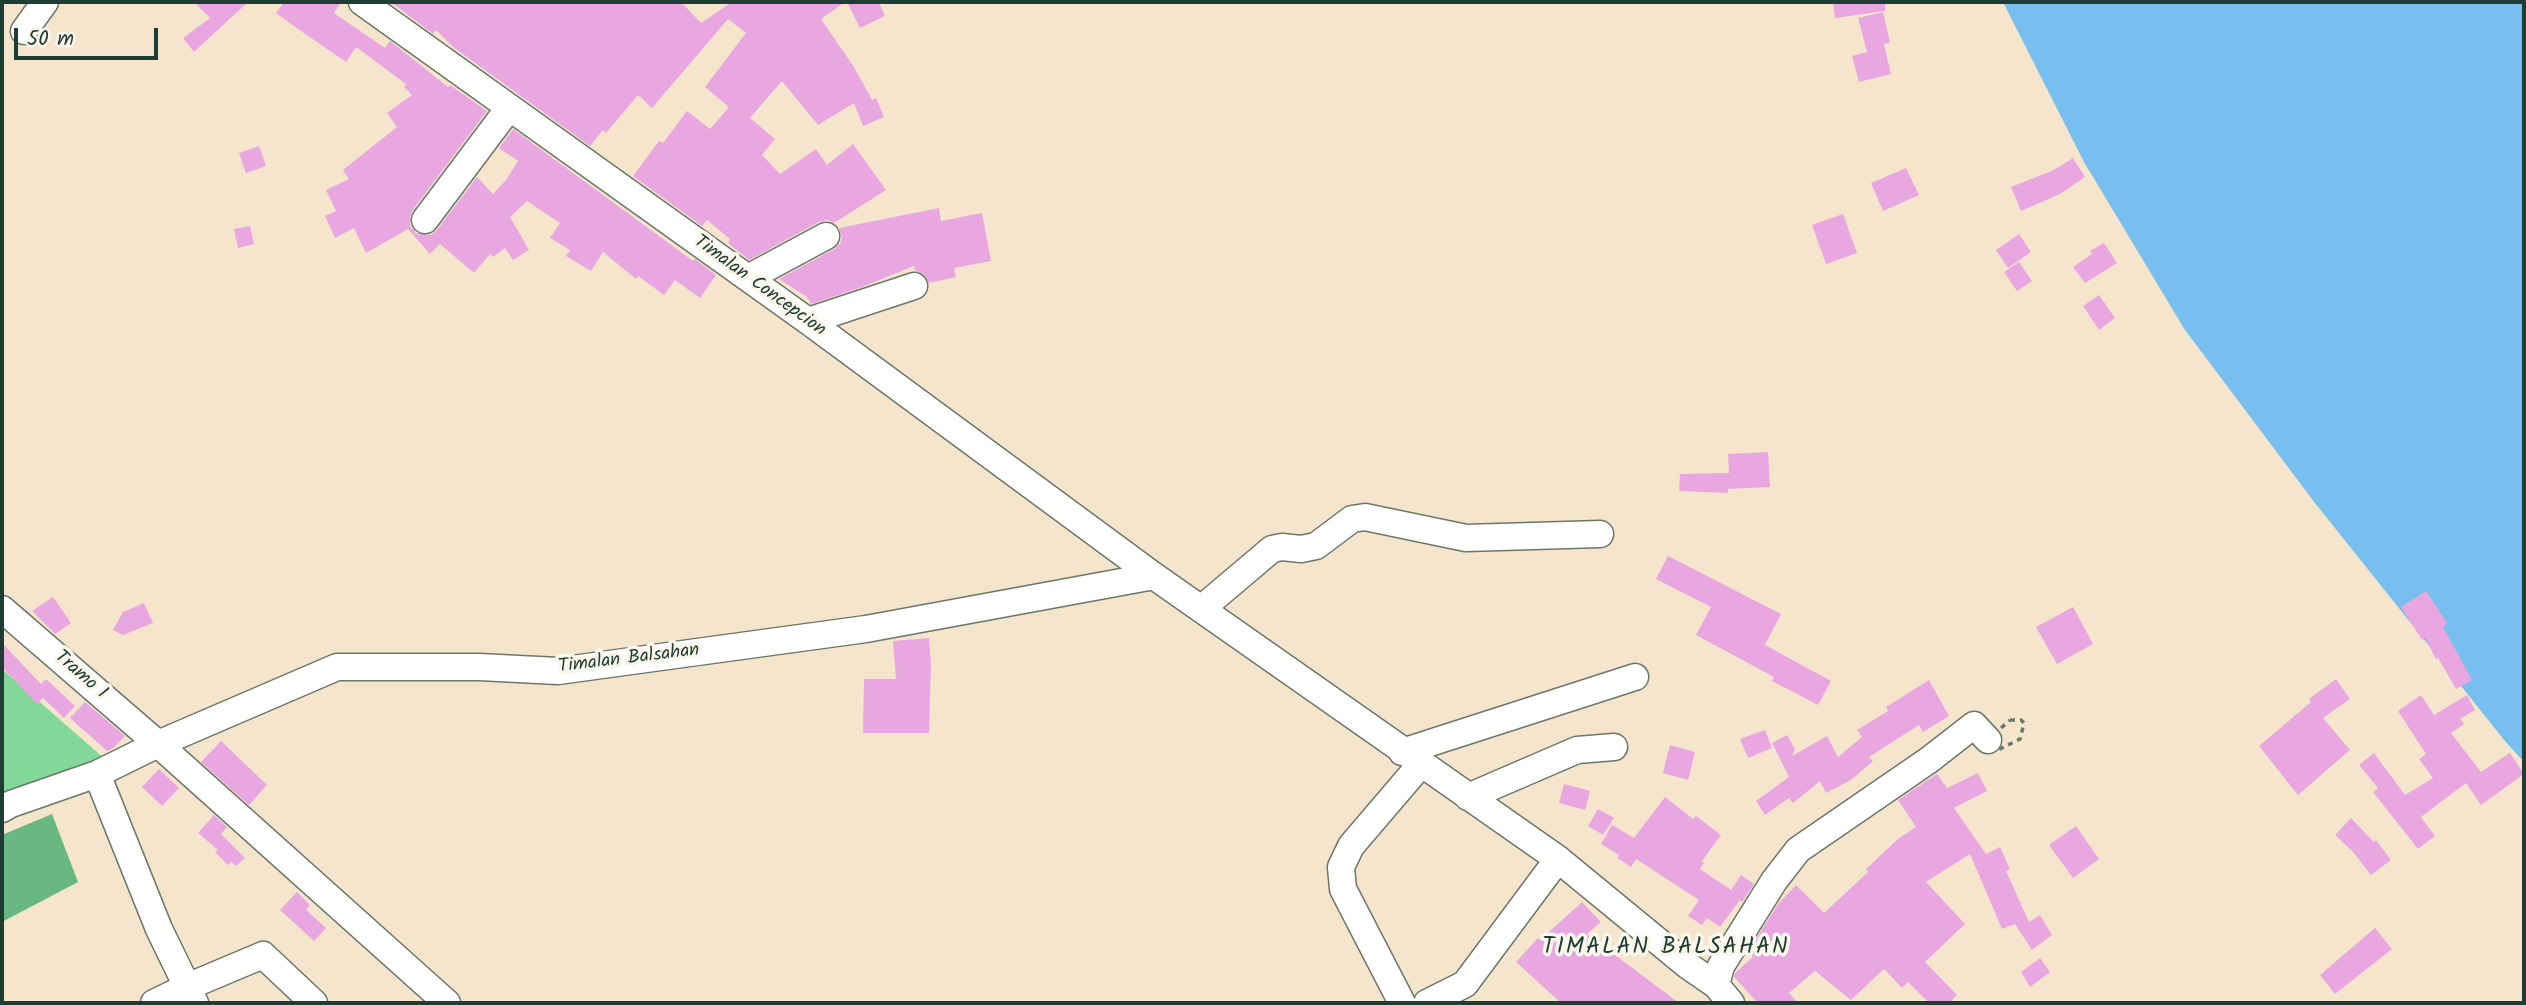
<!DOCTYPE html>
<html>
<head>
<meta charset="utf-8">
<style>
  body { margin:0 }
  #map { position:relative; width:2526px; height:1005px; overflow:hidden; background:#f5e5cd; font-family:Kalam,sans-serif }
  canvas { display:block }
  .frame { position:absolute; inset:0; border:4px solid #1f3d34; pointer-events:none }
  .scale { position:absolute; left:14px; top:28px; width:144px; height:32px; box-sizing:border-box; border:4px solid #1f3d34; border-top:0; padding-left:9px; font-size:21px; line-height:24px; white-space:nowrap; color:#1f3d34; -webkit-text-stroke:5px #fbf7ec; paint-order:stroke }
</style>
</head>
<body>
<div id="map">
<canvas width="2526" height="1005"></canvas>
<div class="frame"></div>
<div class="scale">50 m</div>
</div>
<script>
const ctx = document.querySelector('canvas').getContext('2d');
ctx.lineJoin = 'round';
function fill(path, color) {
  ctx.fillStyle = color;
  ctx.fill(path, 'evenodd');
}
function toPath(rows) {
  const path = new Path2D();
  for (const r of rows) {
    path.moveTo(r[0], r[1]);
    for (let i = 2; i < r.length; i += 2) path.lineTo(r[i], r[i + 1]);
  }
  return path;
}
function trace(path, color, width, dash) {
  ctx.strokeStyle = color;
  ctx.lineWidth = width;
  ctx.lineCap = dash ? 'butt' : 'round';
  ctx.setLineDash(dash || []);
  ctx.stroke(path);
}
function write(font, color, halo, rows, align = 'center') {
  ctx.font = font + ' Kalam,sans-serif';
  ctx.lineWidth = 7;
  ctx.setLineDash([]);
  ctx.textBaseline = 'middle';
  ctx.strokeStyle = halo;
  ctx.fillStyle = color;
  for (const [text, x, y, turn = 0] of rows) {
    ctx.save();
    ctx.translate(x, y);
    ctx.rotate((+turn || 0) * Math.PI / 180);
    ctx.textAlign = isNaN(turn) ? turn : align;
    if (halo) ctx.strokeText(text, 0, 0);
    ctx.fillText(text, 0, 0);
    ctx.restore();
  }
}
const green = toPath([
  [2,669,106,760,2,806]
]);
const forest = toPath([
  [52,814,78,882,2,922,2,835]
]);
const water = toPath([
  [2003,2,2524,2,2524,762,2505,741,2315,503,2185,330,2084,162]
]);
const building = toPath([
  [194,2,248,2,194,52,183,38,210,18],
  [284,2,341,2,334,13,385,48,390,41,448,87,450,85,487,111,412,211,410,217,410,226,416,233,431,235,437,230,477,177,493,194,506,180,518,161,499,148,513,129,693,261,695,259,716,275,700,298,675,280,664,295,638,276,636,279,603,252,591,271,566,256,570,250,550,238,560,223,527,201,510,217,529,250,513,260,505,248,493,257,490,254,474,273,440,244,430,254,408,229,366,253,354,228,335,238,325,216,336,211,326,190,349,179,343,170,397,127,387,113,412,95,404,87,406,84,356,47,346,62,298,29,276,13],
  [391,2,681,2,701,23,732,2,845,2,821,19,854,67,872,100,876,98,884,117,863,126,854,103,818,125,782,81,750,118,775,139,762,155,780,174,816,149,827,165,853,144,886,190,834,223,827,220,819,222,749,260,728,243,730,239,707,220,702,226,633,176,659,141,663,143,687,111,710,129,729,107,705,87,746,33,728,19,652,108,638,95,606,133,603,130,590,146,453,47,436,30,433,34],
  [847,2,879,2,885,16,860,28],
  [1833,2,1885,2,1885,11,1835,18],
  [1883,12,1890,43,1884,44,1891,74,1859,82,1852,56,1867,52,1858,18],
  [259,146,266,166,246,173,239,153],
  [2073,158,2085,177,2060,194,2021,211,2011,187,2054,170],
  [1906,168,1919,195,1883,211,1871,183],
  [939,208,941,221,982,213,991,261,954,268,956,277,929,283,924,274,915,271,914,266,862,287,811,304,807,297,779,279,834,249,840,244,842,237,839,228],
  [1843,214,1857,253,1826,264,1812,225],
  [250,226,254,244,238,248,234,229],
  [2019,234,2031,252,2008,268,1996,250],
  [2104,243,2117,263,2085,283,2073,267,2092,254,2090,251],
  [2019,262,2032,281,2017,291,2004,272],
  [2099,295,2115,318,2099,330,2083,306],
  [1768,452,1770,487,1728,489,1728,493,1679,491,1680,474,1729,473,1728,454],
  [1668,556,1781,614,1765,645,1831,681,1818,705,1772,681,1774,677,1696,635,1711,607,1656,579],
  [2426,591,2447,623,2443,627,2472,680,2456,689,2438,658,2436,659,2425,638,2422,640,2401,607],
  [53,597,71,623,55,634,32,611],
  [144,603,153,623,123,635,113,630,123,612],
  [2073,607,2093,644,2057,664,2036,627],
  [929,638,931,665,929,733,863,733,864,679,896,679,893,641],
  [2,643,41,684,46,679,75,706,64,718,43,698,37,704,2,667],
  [2336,679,2350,699,2323,718,2350,750,2298,795,2259,746,2311,702,2309,699],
  [1929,680,1949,716,1923,732,1919,725,1869,757,1873,761,1851,780,1826,793,1820,781,1793,803,1789,798,1765,815,1756,801,1789,777,1772,743,1787,735,1795,749,1792,756,1827,736,1838,757,1862,737,1857,730,1888,711,1886,707],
  [2421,695,2434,715,2467,695,2475,710,2460,719,2464,724,2451,733,2481,772,2510,753,2524,774,2481,805,2466,783,2421,817,2435,836,2418,849,2373,792,2378,788,2359,765,2374,753,2405,795,2433,778,2419,759,2426,754,2398,711],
  [85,702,125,736,113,748,107,751,70,718],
  [1765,730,1772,748,1748,758,1740,739],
  [221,741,267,785,249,805,201,762],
  [1670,745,1695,752,1688,780,1663,773],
  [159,769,179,788,162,806,142,787],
  [1978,773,1987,791,1954,808,1986,854,2000,847,2010,869,2006,871,2029,922,2040,915,2052,935,2032,950,2015,924,2002,929,1970,854,1926,882,1965,924,1925,962,1957,995,1949,1003,1929,1003,1908,982,1902,988,1884,969,1851,1000,1815,971,1789,993,1798,1003,1758,1003,1734,977,1735,973,1753,957,1748,952,1778,904,1796,885,1824,913,1868,872,1866,869,1898,839,1916,827,1898,800,1937,774,1947,788],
  [1564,784,1590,791,1585,810,1559,803],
  [1665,797,1693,819,1696,816,1721,835,1702,861,1704,863,1700,869,1731,890,1741,875,1754,884,1742,902,1740,900,1720,927,1707,918,1702,925,1688,916,1699,900,1636,859,1631,867,1617,858,1619,855,1601,844,1612,825,1634,838],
  [1598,809,1614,818,1603,835,1588,826],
  [214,815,227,827,221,834,245,858,236,866,231,862,228,865,215,852,218,850,198,833],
  [2351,818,2374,842,2376,840,2391,860,2371,875,2353,852,2335,835],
  [2076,826,2099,859,2073,878,2049,845],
  [297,892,310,905,306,910,326,928,314,941,280,910],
  [1582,902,1601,922,1587,934,1679,1003,1561,1003,1516,962,1538,938,1540,940],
  [2375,928,2392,949,2335,994,2320,975],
  [2040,958,2050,972,2030,987,2021,972]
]);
const path = toPath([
  [2010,720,2021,720,2024,723,2020,739,1996,751,1988,740,2010,720]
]);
const minor = toPath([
  [362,2,808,321,1154,576,1558,859,1687,965,1716,985,1731,1003],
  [24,31,45,2],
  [425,220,509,108],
  [748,278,826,236],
  [808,321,914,286],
  [2,609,158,744,447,1003],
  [1201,609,1272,549,1282,547,1301,549,1316,546,1352,519,1365,517,1466,538,1600,534],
  [1402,752,1635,677],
  [97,774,159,929,195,1003],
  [1468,797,1577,750,1614,747],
  [2,809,11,804,97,774,158,744,337,667,479,667,558,671,866,629,1154,576],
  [1716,985,1721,966,1774,881,1798,850,1929,760,1974,725,1988,740],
  [154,1003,187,987,263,955,314,1003],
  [1402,1003,1343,889,1341,867,1351,846,1421,764],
  [1427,1003,1465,984,1558,859]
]);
const streetNames = [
  ["Timalan Concepcion",759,287,36],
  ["Timalan Balsahan",629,660,-7],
  ["Tramo 1",80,676,41]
];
const quarterNames = [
  ["TIMALAN BALSAHAN",1666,949]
];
fill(green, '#83d799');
fill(forest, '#6ab881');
fill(water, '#76bfef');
fill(building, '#e9a7e2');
trace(minor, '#6a786a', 29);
trace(path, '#6a786a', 3.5, [5, 5]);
trace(minor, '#fff', 26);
write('19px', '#1f3d34', '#fbf7ec', streetNames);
ctx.letterSpacing = '2px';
write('23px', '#1f3d34', '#fbf7ec', quarterNames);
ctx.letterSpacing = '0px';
</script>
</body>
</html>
